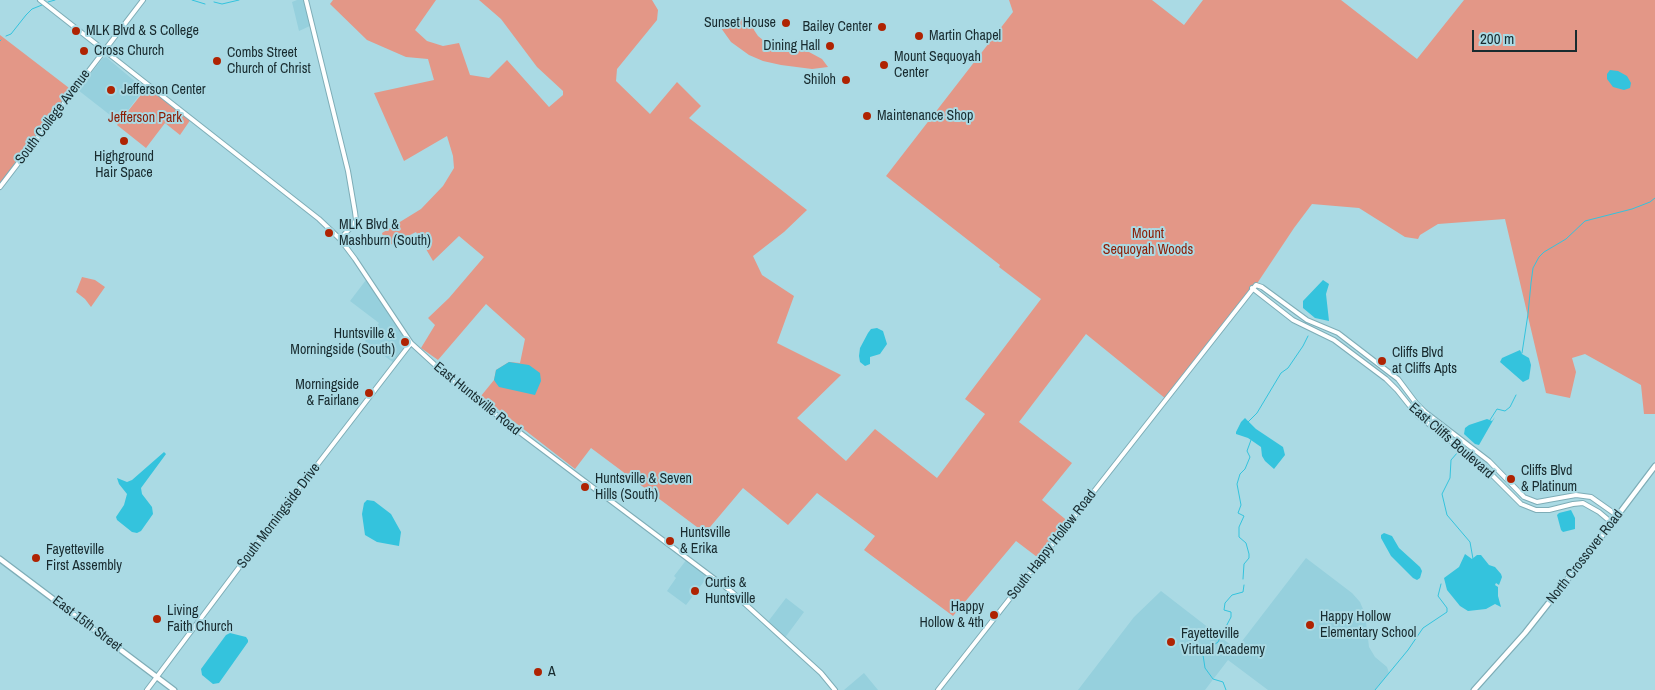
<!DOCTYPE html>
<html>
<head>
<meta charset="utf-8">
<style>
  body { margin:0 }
  #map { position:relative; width:1655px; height:690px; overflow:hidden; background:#aadae4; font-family:"Archivo Narrow",sans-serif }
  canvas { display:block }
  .scale { position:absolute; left:1472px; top:30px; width:105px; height:22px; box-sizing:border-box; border:2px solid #182b2f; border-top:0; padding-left:6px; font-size:15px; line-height:18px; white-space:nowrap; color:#182b2f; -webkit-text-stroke:4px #aadae4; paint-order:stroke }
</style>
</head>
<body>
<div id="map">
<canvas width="1655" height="690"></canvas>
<div class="scale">200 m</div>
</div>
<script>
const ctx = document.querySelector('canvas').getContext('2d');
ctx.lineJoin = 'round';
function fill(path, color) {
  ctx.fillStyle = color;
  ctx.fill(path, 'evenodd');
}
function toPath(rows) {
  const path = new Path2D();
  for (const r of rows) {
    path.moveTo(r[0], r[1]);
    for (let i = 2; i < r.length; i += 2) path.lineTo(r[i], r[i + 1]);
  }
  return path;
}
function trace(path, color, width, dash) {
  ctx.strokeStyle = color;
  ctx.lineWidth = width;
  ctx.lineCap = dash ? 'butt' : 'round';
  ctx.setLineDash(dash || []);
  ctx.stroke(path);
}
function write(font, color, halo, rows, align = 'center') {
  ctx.font = font + ' "Archivo Narrow",sans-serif';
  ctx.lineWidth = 4;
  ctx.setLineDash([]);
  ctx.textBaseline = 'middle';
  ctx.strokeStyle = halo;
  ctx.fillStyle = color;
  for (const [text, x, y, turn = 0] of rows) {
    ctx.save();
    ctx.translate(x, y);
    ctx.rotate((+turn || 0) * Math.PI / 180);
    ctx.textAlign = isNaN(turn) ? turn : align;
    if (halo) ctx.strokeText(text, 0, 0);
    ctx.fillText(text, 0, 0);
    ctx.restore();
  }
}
const built = toPath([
  [297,0,306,0,312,25,299,31,292,2],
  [106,57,144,89,119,122,78,90,103,58],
  [366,280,369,281,411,343,395,364,365,341,379,323,350,301],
  [1306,558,1352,593,1360,602,1365,614,1369,647,1375,657,1387,667,1389,673,1375,690,1268,690,1228,660,1205,690,1078,690,1134,617,1161,591,1236,649],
  [687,559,709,575,686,605,667,591,676,578,674,576],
  [786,598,804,612,784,639,767,623],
  [864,673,878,690,844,690]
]);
const green = toPath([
  [333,0,436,0,415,30,427,41,443,46,459,43,470,75,489,78,507,60,549,107,563,95,563,91,537,67,501,19,479,0,652,0,658,10,657,20,617,69,616,81,650,114,677,82,701,106,689,118,807,210,784,232,753,256,762,275,794,296,777,343,841,375,797,418,846,461,875,429,937,478,985,414,965,399,1041,299,999,267,1000,265,886,176,1013,12,1009,0,1152,0,1184,25,1203,0,1341,0,1417,59,1464,0,1655,0,1655,414,1644,414,1641,385,1585,354,1572,358,1576,372,1570,398,1546,393,1505,219,1438,224,1420,235,1418,239,1405,237,1359,208,1312,204,1294,228,1256,285,1166,399,1086,334,1019,422,1072,463,1042,500,1070,523,1041,560,1016,541,953,616,864,550,875,536,817,493,788,525,743,488,705,533,591,448,575,469,481,396,494,380,496,370,509,362,520,363,525,339,486,304,438,360,421,348,435,325,428,318,449,298,484,257,459,236,433,261,416,232,386,247,382,233,421,209,443,186,454,168,453,156,447,136,404,161,374,93,434,80,428,59,406,57,367,40,330,4],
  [734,19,752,19,754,30,758,36,769,45,780,49,809,52,822,59,828,67,812,69,781,65,763,61,749,55,731,42,721,28,732,22],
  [0,35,73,91,0,187],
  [148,86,191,119,180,135,165,123,146,148,117,125],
  [82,277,95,280,105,287,91,307,85,299,76,292]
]);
const water = toPath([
  [1610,70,1618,71,1627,76,1631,83,1630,88,1624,90,1613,87,1607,79,1607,74],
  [1323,280,1329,284,1326,294,1329,321,1315,318,1303,308,1303,301],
  [877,328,883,331,887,344,880,354,870,357,870,364,865,366,860,362,859,356,860,348,868,333,871,329],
  [1520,350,1522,354,1529,358,1531,365,1529,379,1523,382,1500,362,1502,358],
  [509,362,529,365,540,373,541,381,535,395,499,387,496,383,494,380,496,370],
  [1495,417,1479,445,1475,444,1464,434,1465,428,1469,425,1487,419,1492,421],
  [1245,418,1256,429,1283,447,1285,455,1274,469,1265,461,1262,456,1261,447,1248,438,1236,434,1236,432,1241,422],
  [164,452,166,454,141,488,142,494,152,507,153,514,141,531,137,533,132,532,117,520,116,517,124,505,127,494,119,484,117,478,127,482,132,480],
  [367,500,374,501,391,514,401,532,399,546,377,542,365,535,362,514,364,503],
  [1571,510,1575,518,1575,529,1563,532,1561,530,1557,515,1559,513],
  [1384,533,1392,536,1399,548,1420,567,1422,571,1420,578,1417,580,1413,578,1391,556,1381,538,1381,535],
  [1465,554,1472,559,1477,555,1481,555,1489,565,1495,567,1501,574,1502,577,1499,585,1496,583,1495,585,1498,587,1498,596,1501,607,1495,604,1486,609,1468,611,1460,606,1447,590,1444,578,1459,567],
  [230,633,246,637,248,640,248,642,219,683,213,684,202,675,201,669,226,635]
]);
const stream = toPath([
  [192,0,205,4],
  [48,2,55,0],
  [214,2,222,4,239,0],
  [6,36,11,34,26,15,32,9,42,5],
  [0,41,1,40],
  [1522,353,1528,314,1531,283,1533,268,1539,257,1544,252,1566,239,1585,221,1632,209,1650,202,1655,198],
  [1490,420,1497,409,1505,411,1510,407,1516,395],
  [1247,423,1257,413,1281,373,1288,368,1303,346,1308,336],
  [1458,452,1451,460,1450,478,1442,494,1447,515,1470,542,1473,559],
  [1243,579,1244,564,1249,558,1249,554,1246,543,1239,537,1239,527,1244,516,1238,513,1241,505,1237,484,1240,474,1245,469,1250,457,1247,451,1251,440],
  [1226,690,1223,682,1213,679,1205,668,1203,655,1205,651,1218,642,1231,617,1231,612,1224,610,1225,603,1232,595,1243,592,1244,585],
  [1375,690,1408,650,1423,628,1447,612,1447,608,1438,596,1441,584]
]);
const secondary = toPath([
  [40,0,319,219,340,239,355,259,411,343,458,386,732,592,821,673,835,690],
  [306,0,348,171,355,212,356,220,354,224,340,239],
  [0,187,143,0],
  [1252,288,1293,320,1334,340,1386,379,1397,390,1417,415,1481,464,1521,504,1536,510,1549,510,1573,504,1583,503,1599,512,1612,523],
  [147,690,274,521,411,343],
  [938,690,1256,285,1262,287,1307,320,1338,333,1390,373,1398,379,1416,403,1425,412,1489,461,1524,497,1537,502,1576,495,1591,497,1618,516]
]);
const primary = toPath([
  [0,559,174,690],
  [1474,690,1525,633,1612,523,1655,466]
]);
const markers = [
  [786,23,5,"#af2302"],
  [882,27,5,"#af2302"],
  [76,31,5,"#af2302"],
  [919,36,5,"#af2302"],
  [830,46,5,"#af2302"],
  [84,51,5,"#af2302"],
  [217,61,5,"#af2302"],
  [884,65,5,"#af2302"],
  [846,80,5,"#af2302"],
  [111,90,5,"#af2302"],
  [867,116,5,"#af2302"],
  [124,141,5,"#af2302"],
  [329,233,5,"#af2302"],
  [405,342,5,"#af2302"],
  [1382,361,5,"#af2302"],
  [369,393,5,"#af2302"],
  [1511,479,5,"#af2302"],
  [585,487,5,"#af2302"],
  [670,541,5,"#af2302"],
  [36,558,5,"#af2302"],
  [695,591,5,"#af2302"],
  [994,615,5,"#af2302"],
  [157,619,5,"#af2302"],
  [1310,625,5,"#af2302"],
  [1171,642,5,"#af2302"],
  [538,672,5,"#af2302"]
];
const poiNames = [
  ["Sunset House",776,23,"right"],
  ["Bailey Center",872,27,"right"],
  ["MLK Blvd & S College",86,31],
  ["Martin Chapel",929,36],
  ["Dining Hall",820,46,"right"],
  ["Cross Church",94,51],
  ["Combs Street",227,53],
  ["Church of Christ",227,69],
  ["Mount Sequoyah",894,57],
  ["Center",894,73],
  ["Shiloh",836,80,"right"],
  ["Jefferson Center",121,90],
  ["Maintenance Shop",877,116],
  ["Highground",124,157,"center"],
  ["Hair Space",124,173,"center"],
  ["MLK Blvd &",339,225],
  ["Mashburn (South)",339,241],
  ["Huntsville &",395,334,"right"],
  ["Morningside (South)",395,350,"right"],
  ["Cliffs Blvd",1392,353],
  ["at Cliffs Apts",1392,369],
  ["Morningside",359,385,"right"],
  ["& Fairlane",359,401,"right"],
  ["Cliffs Blvd",1521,471],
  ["& Platinum",1521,487],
  ["Huntsville & Seven",595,479],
  ["Hills (South)",595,495],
  ["Huntsville",680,533],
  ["& Erika",680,549],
  ["Fayetteville",46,550],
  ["First Assembly",46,566],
  ["Curtis &",705,583],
  ["Huntsville",705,599],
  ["Happy",984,607,"right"],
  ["Hollow & 4th",984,623,"right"],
  ["Living",167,611],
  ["Faith Church",167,627],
  ["Happy Hollow",1320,617],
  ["Elementary School",1320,633],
  ["Fayetteville",1181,634],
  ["Virtual Academy",1181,650],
  ["A",548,672]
];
const streetNames = [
  ["South College Avenue",53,117,-53],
  ["East Huntsville Road",477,399,39],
  ["East Cliffs Boulevard",1451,441,41],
  ["South Morningside Drive",279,516,-53],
  ["South Happy Hollow Road",1052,545,-52],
  ["North Crossover Road",1585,557,-52],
  ["East 15th Street",87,624,37]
];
const parkNames = [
  ["Jefferson Park",145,118],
  ["Mount",1148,234],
  ["Sequoyah Woods",1148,250]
];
fill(built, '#96d0dd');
fill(green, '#e39787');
fill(water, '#34c3dd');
trace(stream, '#34c3dd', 1);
trace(secondary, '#7eadb7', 6);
trace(primary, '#7eadb7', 7);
trace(secondary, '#fff', 4);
trace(primary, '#fff', 4.5);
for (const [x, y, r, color] of markers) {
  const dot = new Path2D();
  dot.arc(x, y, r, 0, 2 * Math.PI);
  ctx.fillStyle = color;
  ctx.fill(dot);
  trace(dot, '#aadae4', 2);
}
write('14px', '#182b2f', '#aadae4', poiNames, 'left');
write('14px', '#182b2f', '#aadae4', streetNames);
write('14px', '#8c1c04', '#aadae4', parkNames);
</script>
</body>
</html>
